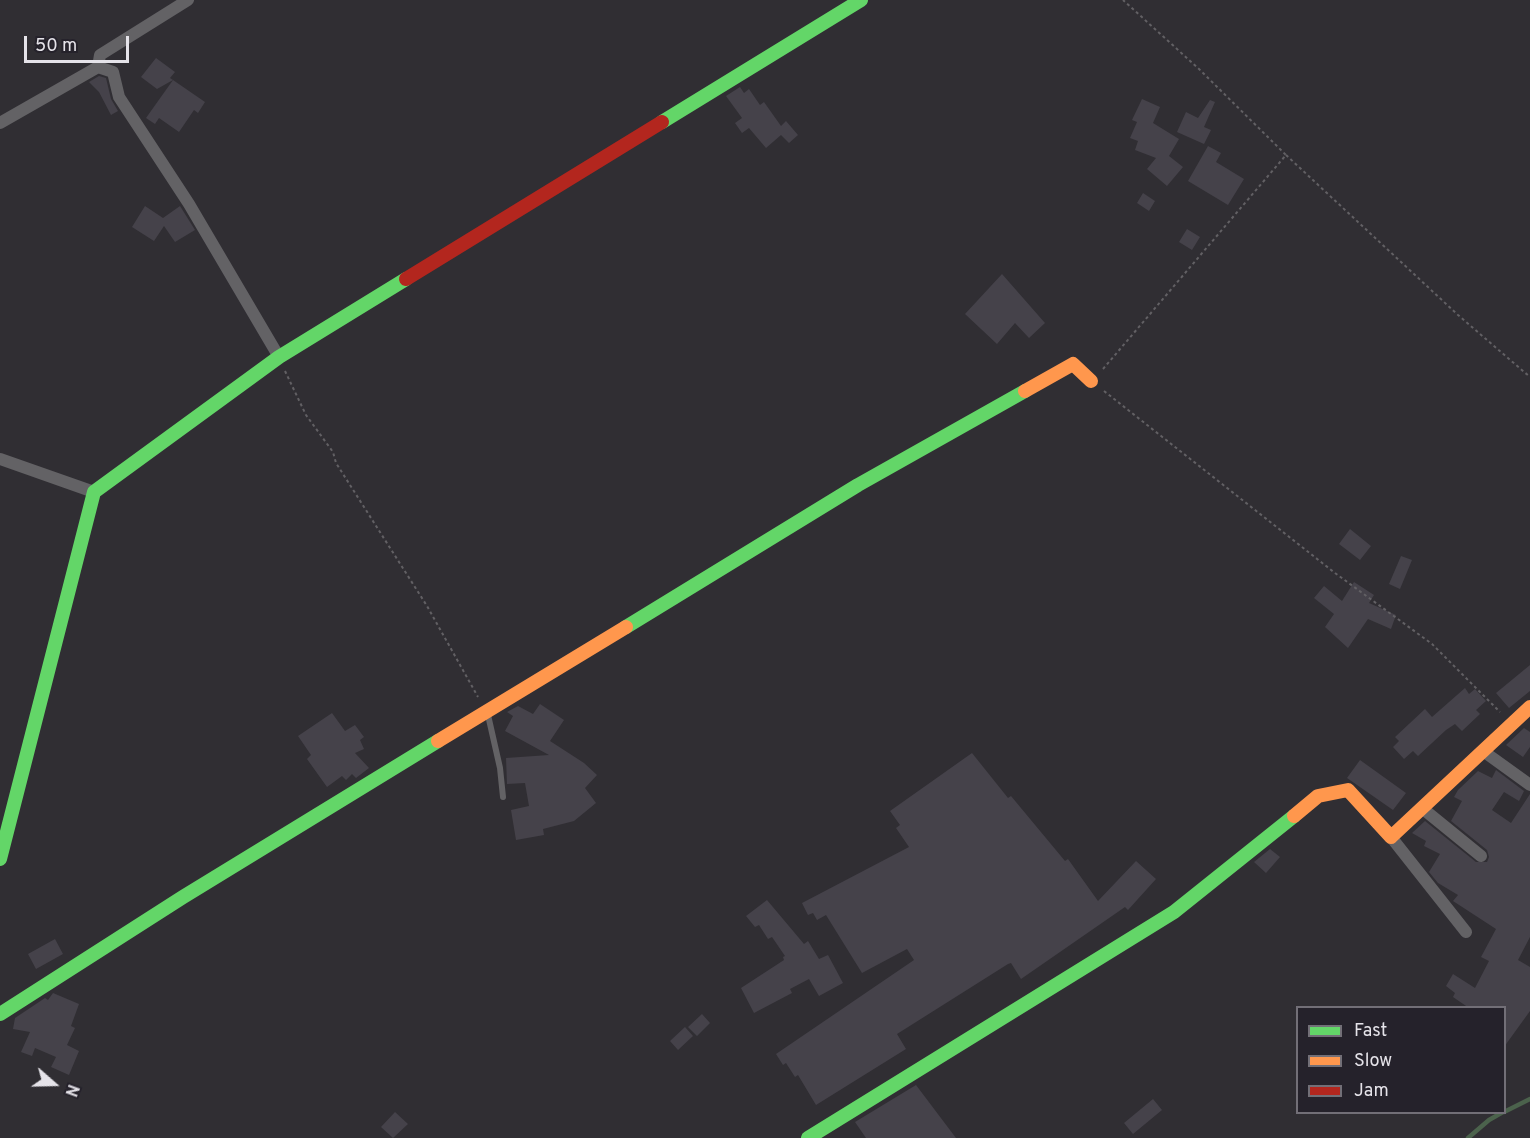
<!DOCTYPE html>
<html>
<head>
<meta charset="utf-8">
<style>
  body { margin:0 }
  #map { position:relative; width:1530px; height:1138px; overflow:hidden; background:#302e33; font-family:Overpass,sans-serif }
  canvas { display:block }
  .legend { position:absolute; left:1296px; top:1006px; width:210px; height:108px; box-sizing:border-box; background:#25222b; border:2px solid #726f77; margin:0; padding:8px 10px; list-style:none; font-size:18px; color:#e5e3e9 }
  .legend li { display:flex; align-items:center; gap:12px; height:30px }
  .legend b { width:30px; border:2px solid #726f77 }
  .north { position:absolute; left:24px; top:1054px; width:60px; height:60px; -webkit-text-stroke:4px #25222b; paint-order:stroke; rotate:110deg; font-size:16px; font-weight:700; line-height:24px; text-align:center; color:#e5e3e9 }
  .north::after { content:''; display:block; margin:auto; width:21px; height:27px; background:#e5e3e9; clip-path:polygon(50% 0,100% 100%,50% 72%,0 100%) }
  .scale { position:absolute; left:24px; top:36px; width:105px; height:27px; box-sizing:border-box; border:3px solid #e5e3e9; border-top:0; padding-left:8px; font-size:18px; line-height:21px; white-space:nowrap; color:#e5e3e9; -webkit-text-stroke:4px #25222b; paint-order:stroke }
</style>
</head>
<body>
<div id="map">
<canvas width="1530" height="1138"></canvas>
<ul class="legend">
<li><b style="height:8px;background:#63d668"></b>Fast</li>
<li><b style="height:8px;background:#ff974d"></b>Slow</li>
<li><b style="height:8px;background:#b3261e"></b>Jam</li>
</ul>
<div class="north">N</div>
<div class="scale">50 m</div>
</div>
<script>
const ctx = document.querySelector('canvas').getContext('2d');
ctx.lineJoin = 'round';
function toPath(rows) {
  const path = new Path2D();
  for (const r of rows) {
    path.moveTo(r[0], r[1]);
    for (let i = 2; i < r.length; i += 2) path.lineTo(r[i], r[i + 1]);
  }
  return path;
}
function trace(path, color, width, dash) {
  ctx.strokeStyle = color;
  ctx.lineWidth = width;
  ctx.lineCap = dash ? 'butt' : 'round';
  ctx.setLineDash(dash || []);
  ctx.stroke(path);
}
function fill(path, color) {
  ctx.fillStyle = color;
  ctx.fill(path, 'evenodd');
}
const stream = toPath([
  [1504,1112,1530,1099],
  [1468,1138,1489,1120,1503,1112]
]);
const building = toPath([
  [156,58,175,72,170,78,173,80,157,89,141,77],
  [99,76,106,78,111,99,118,111,111,115,99,92,89,82],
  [173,80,205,102,198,113,194,110,179,132,159,118,155,124,146,118],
  [740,87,744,93,749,89,760,105,764,102,781,126,786,121,798,135,789,143,781,135,766,148,749,128,742,133,735,123,742,118,726,96],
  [1142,99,1160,107,1153,123,1179,139,1169,156,1183,167,1167,186,1147,169,1156,158,1135,150,1138,141,1130,138,1137,122,1132,120],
  [1210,100,1215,102,1204,127,1211,130,1204,144,1177,132,1186,112,1198,118],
  [1208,146,1221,153,1216,162,1244,179,1228,205,1188,181],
  [1143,193,1155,201,1149,211,1137,203],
  [145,206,163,218,180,206,195,230,175,242,164,226,154,241,132,227],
  [1187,229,1200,237,1192,250,1179,242],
  [1002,274,1045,323,1029,338,1015,323,997,344,965,314],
  [1350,529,1371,546,1360,560,1339,544],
  [1401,556,1412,560,1400,589,1389,584],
  [1354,582,1374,595,1369,603,1396,615,1391,629,1368,619,1348,648,1325,627,1334,614,1314,598,1324,586,1342,601],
  [1530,665,1530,691,1509,708,1496,693],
  [1465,688,1469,694,1475,689,1486,701,1476,710,1480,714,1462,731,1455,724,1446,730,1418,756,1413,751,1404,759,1393,747,1399,741,1395,737,1425,709,1432,717],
  [540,704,564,720,550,741,584,763,597,775,585,788,596,803,574,821,543,829,544,835,516,840,511,810,529,806,525,783,507,784,506,758,549,755,505,731,513,716,507,712,518,706,533,714],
  [332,713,345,731,355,725,364,737,360,740,364,749,355,753,369,768,356,778,352,774,346,780,342,776,327,787,307,759,311,755,298,736],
  [1524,728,1530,732,1530,747,1523,757,1506,745],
  [972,753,1008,798,1011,796,1065,861,1068,859,1098,901,1136,861,1156,879,1128,910,1125,907,1021,979,1011,963,1008,964,897,1034,906,1049,816,1105,798,1075,795,1077,786,1063,783,1065,776,1054,914,960,907,949,862,973,826,915,817,920,813,913,808,915,802,903,909,847,896,828,900,825,890,811],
  [1360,760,1406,793,1393,810,1347,778],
  [1496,770,1524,791,1519,801,1504,792,1492,810,1511,823,1530,794,1530,937,1518,960,1530,967,1530,1011,1504,1047,1504,1008,1469,1008,1453,997,1455,993,1446,986,1453,974,1475,988,1489,961,1481,957,1496,929,1453,901,1458,895,1438,883,1429,872,1440,854,1424,846,1426,841,1412,833,1425,821,1476,862,1487,862,1489,857,1487,850,1451,821,1462,801,1454,797,1458,790,1478,771,1492,778],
  [1270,849,1280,857,1266,873,1254,862],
  [767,900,804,944,808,941,819,959,828,955,843,983,819,996,809,979,790,989,792,993,754,1013,741,988,784,960,783,957,785,956,772,937,768,939,759,925,755,927,746,916],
  [55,939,63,954,36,969,28,954],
  [53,993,79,1004,71,1026,75,1028,67,1045,79,1051,69,1075,51,1067,56,1057,35,1048,32,1056,21,1052,30,1032,13,1029,15,1018,45,998,48,1000],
  [702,1014,710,1023,697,1036,688,1027],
  [685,1027,693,1036,678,1050,670,1041],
  [916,1085,956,1138,866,1138,855,1122],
  [1153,1099,1162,1110,1133,1134,1124,1123],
  [395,1112,408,1124,393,1138,381,1127]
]);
const path = toPath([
  [1286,155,1458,315,1530,377],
  [1103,369,1286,155,1199,69,1123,0],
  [285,371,306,415,333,452,336,463,427,606,478,697],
  [1104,391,1335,573,1432,644,1500,712]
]);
const lane = toPath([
  [488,715,500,768,503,797]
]);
const street = toPath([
  [98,67,100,55,188,0],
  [0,123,98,67,113,72,119,97,189,204,279,357],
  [0,459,94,492],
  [1483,751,1530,785],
  [1422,808,1481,856],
  [1391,837,1466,932]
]);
const fast = toPath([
  [662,122,861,0],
  [626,627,858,485,1025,391],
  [0,859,94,492,279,357,406,279],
  [0,1014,183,897,438,741],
  [808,1138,1174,912,1294,816]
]);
const slow = toPath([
  [1025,391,1073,364,1091,381],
  [438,741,626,627],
  [1294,816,1318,796,1348,790,1391,837,1530,707]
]);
const jam = toPath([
  [406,279,662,122]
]);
trace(stream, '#4b624c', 4.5);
fill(building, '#45424a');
trace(path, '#626064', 2, [3, 3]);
trace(lane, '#636265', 6);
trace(street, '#636265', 12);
trace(fast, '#63d668', 14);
trace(slow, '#ff974d', 14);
trace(jam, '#b3261e', 14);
</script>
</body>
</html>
